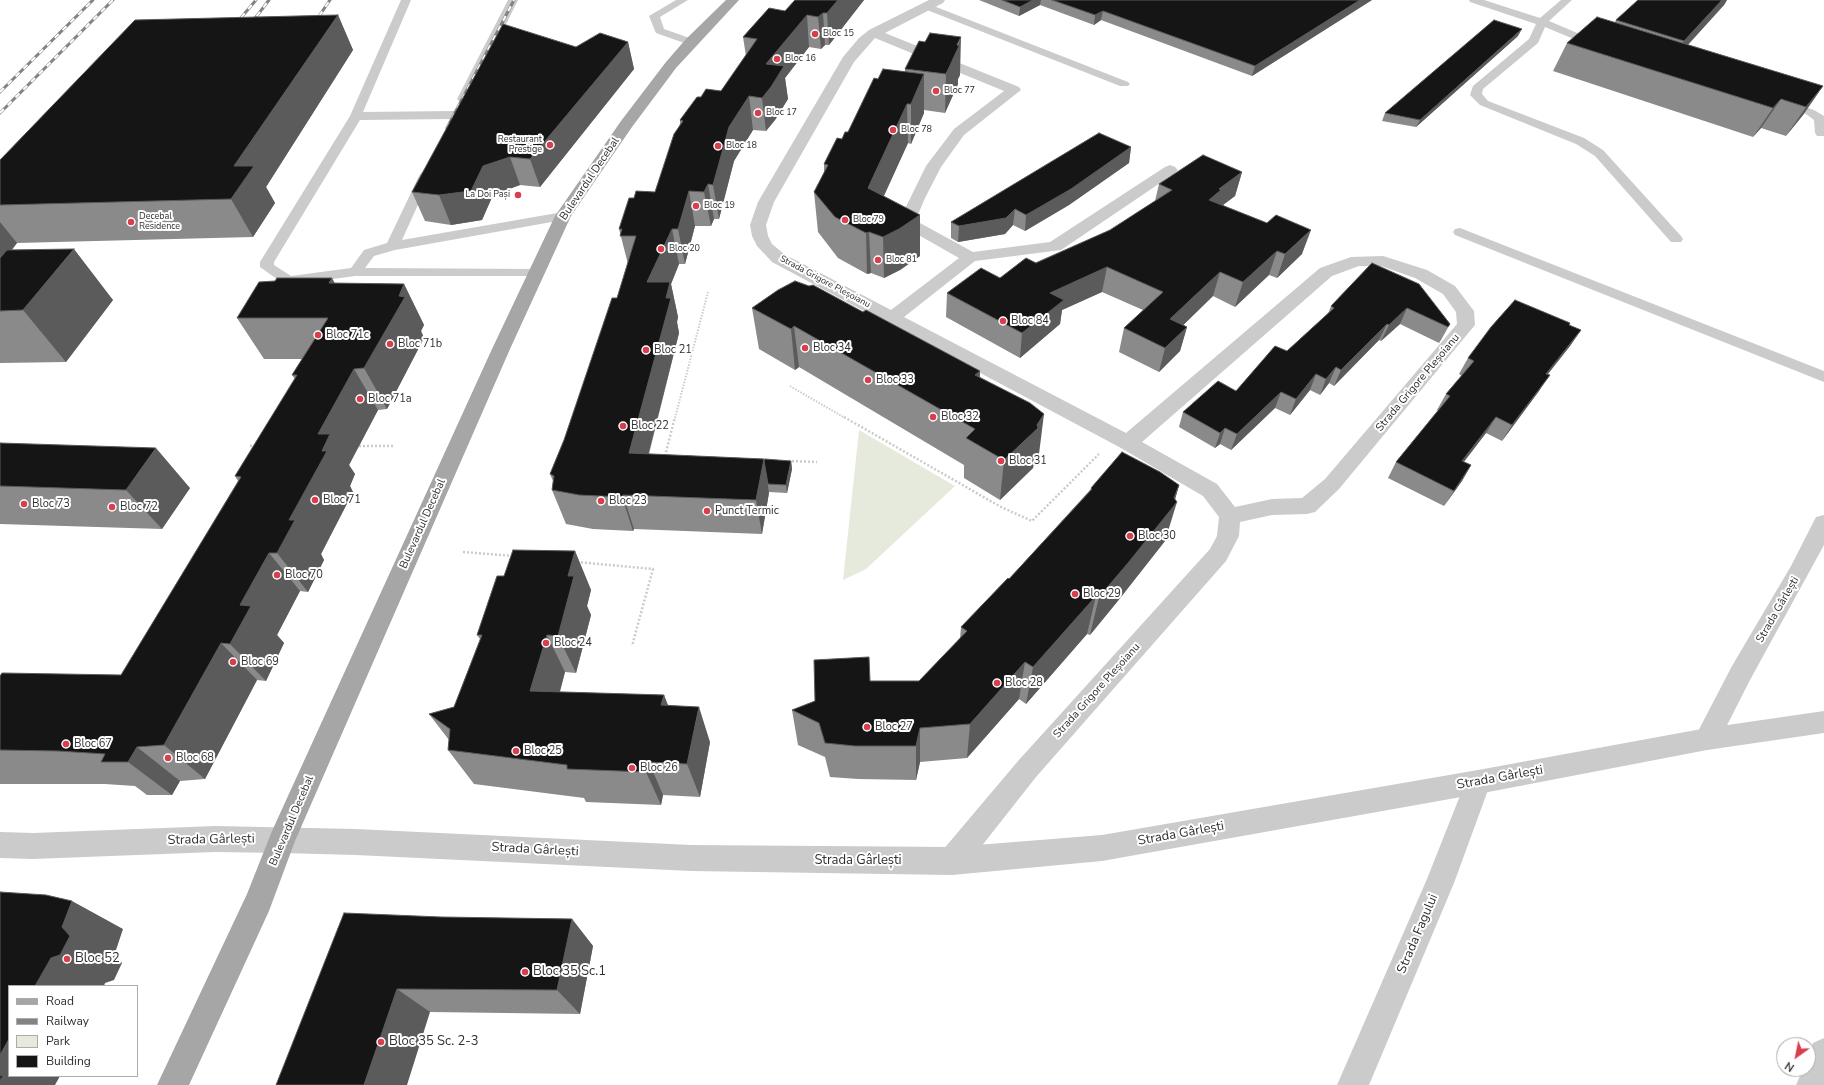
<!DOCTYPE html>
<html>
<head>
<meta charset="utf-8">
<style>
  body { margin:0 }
  #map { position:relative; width:1824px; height:1085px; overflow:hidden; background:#fff; font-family:"Nunito Sans",sans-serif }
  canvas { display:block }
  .legend { position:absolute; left:8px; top:985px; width:130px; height:92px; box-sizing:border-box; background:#fff; border:1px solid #ababab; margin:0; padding:5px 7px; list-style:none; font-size:12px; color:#2e2e2e }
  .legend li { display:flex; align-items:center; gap:8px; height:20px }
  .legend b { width:20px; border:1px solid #ababab }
  .north { position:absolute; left:1776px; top:1037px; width:40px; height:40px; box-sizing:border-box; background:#fff; border:1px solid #ababab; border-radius:50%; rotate:213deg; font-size:11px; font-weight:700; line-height:16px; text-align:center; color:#2e2e2e }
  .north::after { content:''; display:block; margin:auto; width:14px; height:18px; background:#d73e4e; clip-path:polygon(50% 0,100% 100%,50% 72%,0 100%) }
</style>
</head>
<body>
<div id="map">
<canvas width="1824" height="1085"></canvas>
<ul class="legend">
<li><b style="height:5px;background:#a6a6a6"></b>Road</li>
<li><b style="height:5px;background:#838383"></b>Railway</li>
<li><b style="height:11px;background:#e5eadd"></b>Park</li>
<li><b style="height:11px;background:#151515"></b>Building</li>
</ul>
<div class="north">N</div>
</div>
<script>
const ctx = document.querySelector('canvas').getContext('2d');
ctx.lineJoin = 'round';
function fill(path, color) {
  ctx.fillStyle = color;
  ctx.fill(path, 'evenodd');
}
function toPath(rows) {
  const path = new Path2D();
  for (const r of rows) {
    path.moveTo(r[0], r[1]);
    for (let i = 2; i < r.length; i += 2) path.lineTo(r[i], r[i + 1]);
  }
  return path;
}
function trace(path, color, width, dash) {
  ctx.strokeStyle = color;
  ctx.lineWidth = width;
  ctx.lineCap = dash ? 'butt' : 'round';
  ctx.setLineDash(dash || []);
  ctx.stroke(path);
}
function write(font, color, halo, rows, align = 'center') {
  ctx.font = font + ' "Nunito Sans",sans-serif';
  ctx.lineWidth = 4;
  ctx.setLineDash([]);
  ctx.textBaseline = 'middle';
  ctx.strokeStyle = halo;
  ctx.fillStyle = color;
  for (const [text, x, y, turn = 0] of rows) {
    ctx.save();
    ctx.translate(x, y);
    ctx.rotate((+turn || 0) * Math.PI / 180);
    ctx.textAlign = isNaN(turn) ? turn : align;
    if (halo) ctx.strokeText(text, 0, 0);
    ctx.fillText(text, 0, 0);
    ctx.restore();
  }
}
const green = toPath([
  [859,430,955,486,866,569,843,580]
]);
const pathFar1 = toPath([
  [790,386,845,418],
  [675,418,708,292]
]);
const path = toPath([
  [844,417,1001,507,1032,521,1099,454],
  [250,446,256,446],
  [355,446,395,446],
  [665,456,675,417],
  [788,461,817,462],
  [463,552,514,556],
  [577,562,653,569,632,646]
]);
const service = toPath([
  [401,0,411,0,363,112,455,111,461,115,455,119,360,120,274,262,274,265,291,276,351,268,364,250,387,243,419,176,421,173,425,172,429,173,431,176,402,240,563,212,568,213,570,216,568,219,563,220,395,250,374,256,365,268,536,269,541,270,543,273,541,276,355,276,289,285,284,284,260,267,260,262,350,116,401,0],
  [508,0,518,0,469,99,463,102,459,101,457,99,508,0],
  [676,0,688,0,660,17,664,29,695,40,696,42,695,44,687,44,656,33,655,31,649,16,676,0],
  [1469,0,1484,0,1540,18,1561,0,1572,0,1549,21,1601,43,1602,45,1601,47,1593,47,1545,27,1538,43,1483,89,1482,94,1488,101,1584,138,1603,150,1681,236,1683,239,1681,242,1671,242,1595,156,1576,144,1480,105,1470,95,1473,86,1529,39,1536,24,1470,2,1469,0],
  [926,3,1128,82,1130,84,1128,86,1120,86,922,8,921,6,926,3],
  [1783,100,1814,110,1824,116,1824,136,1817,136,1815,133,1814,120,1806,114,1779,105,1777,103,1783,100],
  [1460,228,1824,371,1824,382,1455,235,1453,232,1455,229,1460,228]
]);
const minor = toPath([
  [929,0,945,0,943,3,885,33,1019,87,1021,90,964,135,941,167,925,198,917,217,920,223,973,252,1050,242,1165,167,1170,165,1175,167,1178,170,1175,173,1061,250,975,261,904,317,1126,433,1320,268,1351,257,1383,256,1427,270,1455,286,1474,311,1475,325,1339,489,1315,512,1307,514,1272,515,1240,522,1239,536,1226,561,1036,777,962,871,952,875,942,871,938,861,942,851,1018,761,1210,549,1217,536,1219,517,1203,496,1121,448,772,262,757,246,752,236,750,225,758,202,843,57,859,38,869,30,929,0],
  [875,38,1004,91,954,129,926,166,901,217,908,229,959,258,891,310,784,254,772,244,768,236,766,225,774,202,854,62,875,38],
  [1359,266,1381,266,1415,278,1443,294,1456,312,1457,324,1325,479,1302,498,1272,499,1235,507,1217,484,1142,442,1332,276,1359,266],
  [1824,515,1824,545,1750,680,1716,747,1707,750,1698,747,1694,739,1732,666,1791,566,1816,517,1824,515],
  [1478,770,1487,773,1491,782,1454,883,1369,1085,1337,1085,1427,879,1469,773,1478,770],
  [1824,1038,1824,1085,1796,1085,1803,1069,1808,1069,1808,1055,1813,1043,1824,1038]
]);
const tertiary = toPath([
  [1824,711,1824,733,1707,750,1478,794,1102,861,952,875,691,871,356,855,282,853,215,852,33,859,0,858,0,832,33,833,215,826,356,829,691,845,952,847,1102,835,1478,770,1707,728,1824,711]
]);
const primary = toPath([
  [726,0,739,0,676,68,632,127,571,216,510,349,295,841,269,911,189,1085,157,1085,247,894,272,831,492,349,555,216,621,121,666,62,686,39,726,0]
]);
const rail = toPath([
  [250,25,269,0],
  [313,25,330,0],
  [234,26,256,0],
  [0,92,93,0],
  [0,113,113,0],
  [447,128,514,0]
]);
const wall = toPath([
  [795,0,864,0,829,45,825,45,821,49,809,47,785,78,788,99,775,120,766,131,753,130,734,161,719,219,714,219,711,226,695,226,685,264,679,264,671,284,678,317,677,322,679,333,649,454,764,459,764,461,791,461,792,469,787,493,769,492,762,534,634,529,633,531,593,529,566,524,552,490,553,481,550,474,564,440,617,298,628,264,619,229,634,198,655,192,680,124,680,120,701,97,721,91,746,56,743,37,785,11],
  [979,0,1372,0,1252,76,1101,20,1094,25,1040,5,1019,16],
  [1638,0,1727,0,1724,5,1688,45,1823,86,1803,115,1786,136,1761,128,1753,137,1553,71,1567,43,1615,22,1616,20],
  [338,15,353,50,266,187,275,203,253,237,17,243,12,250,113,300,66,362,0,363,0,160],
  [1518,36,1416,127,1382,121,1385,113],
  [628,42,634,69,540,187,520,185,493,195,482,220,451,225,425,221,412,192,576,47],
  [905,69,960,75,958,79,958,84,945,113,924,110,924,113,911,144,908,143,884,196,920,256,900,270,884,278,871,273,867,274,838,258,818,232,814,192,824,173,824,164,842,139,848,132,878,79,905,72],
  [1131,147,1129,163,1069,205,1025,231,1013,225,1005,234,958,242,951,238,951,222],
  [1242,172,1235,196,1223,205,1302,254,1277,278,1269,275,1235,307,1213,296,1183,325,1187,327,1180,351,1159,372,1119,352,1124,328,1143,310,1102,292,1062,310,1060,324,1020,358,946,317,947,293,1000,278,1110,230,1155,201,1159,184],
  [1372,263,1450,324,1441,340,1439,343,1400,324,1381,341,1379,340,1334,386,1329,383,1320,395,1310,390,1290,415,1275,408,1231,450,1220,444,1215,448,1179,427,1183,412,1236,391,1287,351,1328,314,1331,306],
  [335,283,404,284,424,325,421,331,424,338,387,409,378,410,349,465,355,474,350,486,353,492,321,554,324,560,308,592,300,591,277,635,284,643,266,681,257,680,205,779,180,781,172,795,147,795,135,786,105,784,0,784,0,676,121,675,238,481,235,476,295,379,292,375,302,359,264,359,237,318],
  [752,308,863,312,980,371,980,377,1039,454,1034,462,1033,468,1000,500,964,478,964,465,799,367,795,370,759,349],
  [1569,325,1581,330,1570,346,1548,374,1539,391,1502,441,1486,433,1464,462,1471,465,1462,481,1444,506,1388,478,1396,462,1438,410,1437,410,1446,394,1462,376,1459,374,1468,358],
  [0,443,190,488,162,529,0,524],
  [1179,485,1175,499,1165,541,1117,602,1090,635,1087,634,1026,704,1019,699,967,758,920,762,916,780,858,779,830,777,825,757,798,745,792,710,870,681,919,681,960,639,961,627,1009,579,1090,490,1091,488],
  [575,551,591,590,587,606,591,615,576,673,565,672,560,692,664,695,668,705,710,742,700,797,663,795,661,805,586,802,584,798,474,784,448,750,449,740,429,714,454,707,480,639,477,635,504,576],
  [441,917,572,919,593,946,580,1014,430,1012,276,1085]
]);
const shadedWall = toPath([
  [838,0,864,0,829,45,827,13],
  [1033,0,1041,0,1040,5,1019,16,1020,7],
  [1360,0,1372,0,1252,76,1255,66],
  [1722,0,1727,0,1724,5,1671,63,1684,41],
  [1103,11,1101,20,1094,25,1095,15],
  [823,13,825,45,821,49,818,17],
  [338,15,353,50,266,187,275,203,253,237,231,199,234,166],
  [807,15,809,47,785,78,788,99,775,120,766,131,762,98,766,64],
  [1522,29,1518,36,1416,127,1420,120],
  [961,37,960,75,958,79,958,84,945,113,946,74],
  [628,42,634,69,540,187,530,159],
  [924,74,924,113,911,144,911,104],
  [1823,86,1803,115,1786,136,1806,107],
  [749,96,753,130,734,161,719,219,713,185,729,127],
  [1781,99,1761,128,1753,137,1773,108],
  [907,104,908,143,869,228,868,188],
  [1131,147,1129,163,1069,205,1025,231,1026,215],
  [510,157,520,185,493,195,482,220,451,225,439,195,483,166],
  [1242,172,1235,196,1215,211,1209,200,1219,189],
  [708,184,714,219,711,226,704,192],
  [689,191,695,226,685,264,678,229],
  [1015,209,1013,225,1005,234,958,242,959,226],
  [920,215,920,256,900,270,884,278,883,237],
  [0,222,17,243,0,264],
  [672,229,679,264,671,284,678,317,677,322,679,333,640,487,629,453,666,298,647,282],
  [1311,230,1302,254,1277,278,1285,254],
  [869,232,871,273,867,274,866,233],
  [74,249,113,300,66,362,23,310],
  [1277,251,1269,275,1235,307,1243,282],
  [1107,267,1102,292,1062,310,1060,324,1020,358,1022,333,1050,293],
  [1220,272,1213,296,1164,344,1170,319],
  [332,278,354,319,329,283],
  [404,284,424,325,421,331,424,338,387,409,364,368],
  [1407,308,1400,324,1381,341,1389,325],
  [1387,324,1379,340,1334,386,1341,370],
  [794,326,799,367,795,370,791,329],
  [1187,327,1180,351,1159,372,1165,348],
  [1581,330,1570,346,1536,389,1546,374],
  [1336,367,1329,383,1320,395,1326,379],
  [354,369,378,410,349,465,355,474,350,486,353,492,321,554,324,560,308,592,277,553,318,434],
  [980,371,977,412,975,375],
  [1316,374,1310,390,1290,415,1296,399],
  [1550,375,1539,391,1502,441,1512,425],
  [1281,392,1275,408,1231,450,1237,434],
  [1044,414,1039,454,1034,462,1033,468,1000,500,1004,460,1037,425],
  [1496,417,1486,433,1452,477,1462,461],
  [1225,428,1220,444,1215,448,1220,433],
  [156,448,190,488,162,529,126,490],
  [764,459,769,493,762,534,756,500],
  [791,461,792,469,787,493,786,485],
  [1471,465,1462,481,1444,506,1454,491],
  [1179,485,1173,507,1177,502,1165,541,1117,602,1090,635,1099,597,1174,498],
  [623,495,634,529,633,531,622,497],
  [575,551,591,590,587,606,591,615,576,673,558,636,568,576],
  [269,553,300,591,277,635,284,643,266,681,230,644,240,605],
  [1096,596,1087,634,1026,704,1033,667],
  [547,635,565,672,550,727,530,691],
  [221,643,257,680,205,779,164,745],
  [1025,662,1019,699,967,758,970,724],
  [664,695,677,730,661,705],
  [699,707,710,742,700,797,687,764],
  [920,728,920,762,916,780,916,746],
  [137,747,180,781,172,795,128,762],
  [649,762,663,795,661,805,646,772],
  [72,901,123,929,115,953,122,963,114,980,105,983,104,986,35,986],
  [572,919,593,946,580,1014,557,990],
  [397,989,430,1012,407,1085,364,1085],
  [9,1039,9,1076,60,1076,55,1085,0,1085,0,1055]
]);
const building = toPath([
  [795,0,838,0,827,13,823,13,818,17,807,15,766,64,784,66,771,87,762,98,749,96,729,127,713,185,708,184,704,192,689,191,678,229,672,229,647,282,670,282,666,298,671,298,629,453,764,459,756,500,623,495,622,497,579,495,552,490,554,476,550,474,564,440,612,298,617,298,636,236,620,236,622,229,619,229,629,198,634,198,636,191,655,192,674,134,683,121,680,120,697,97,701,97,706,89,721,91,757,39,743,37,769,8,785,11,795,0],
  [1002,0,1033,0,1020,7,1002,0],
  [1052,0,1360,0,1255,66,1103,11,1095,15,1052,0],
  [1638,0,1722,0,1684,41,1616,20,1638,0],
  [338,15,234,166,254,166,231,199,0,205,0,160,135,20,338,15],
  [1597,17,1823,86,1806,107,1781,99,1773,108,1567,43,1597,17],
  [1494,20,1522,29,1420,120,1385,113,1494,20],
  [503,24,576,47,600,33,628,42,530,159,510,157,483,166,471,191,439,195,412,192,503,24],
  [930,33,961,37,957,45,959,46,946,74,905,69,919,41,925,42,930,33],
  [883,69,924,74,911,104,907,104,868,188,920,215,899,229,883,237,869,232,866,233,835,217,814,192,828,165,824,164,837,138,842,139,845,132,848,132,874,78,878,79,883,69],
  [1099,133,1131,147,1071,189,1026,215,1015,209,1006,218,959,226,951,222,1099,133],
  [1203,155,1242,172,1219,189,1221,190,1209,200,1267,223,1276,215,1311,230,1285,254,1277,251,1243,282,1220,272,1170,319,1187,327,1165,348,1124,328,1163,292,1107,267,1050,293,1064,300,1022,333,947,293,981,268,1000,278,1026,258,1036,263,1110,230,1172,190,1159,184,1203,155],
  [74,249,23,310,0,311,0,258,7,250,74,249],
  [1372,263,1419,284,1450,324,1448,327,1407,308,1389,325,1387,324,1341,370,1336,367,1326,379,1316,374,1296,399,1281,392,1237,434,1225,428,1220,433,1183,412,1218,381,1236,391,1275,346,1287,351,1334,308,1331,306,1372,263],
  [277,278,332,278,329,283,404,284,399,296,405,297,364,368,354,369,318,434,330,434,322,451,327,451,289,520,295,520,277,553,269,553,240,605,251,606,230,644,221,643,164,745,137,747,128,762,101,762,105,754,58,751,0,750,0,676,2,673,121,675,241,477,235,476,297,375,292,375,328,318,237,318,259,282,275,281,277,278],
  [795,281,809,286,813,285,863,312,866,310,980,371,975,375,1030,403,1044,414,1037,425,1038,428,1004,460,966,438,975,429,794,326,791,329,752,308,778,290,795,281],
  [1515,300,1570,323,1569,325,1581,330,1546,374,1550,375,1512,425,1496,417,1462,461,1471,465,1454,491,1396,462,1450,396,1446,394,1474,361,1468,358,1491,327,1515,300],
  [0,443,156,448,126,490,0,486,0,443],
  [1122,452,1160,472,1179,485,1174,498,1177,502,1128,563,1099,597,1096,596,1033,667,1025,662,970,724,920,728,916,746,855,746,825,743,819,723,792,710,815,701,814,660,869,657,870,681,919,681,967,631,961,627,1008,578,1009,579,1092,489,1091,488,1122,452],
  [765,459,791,461,786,485,768,484,764,461,765,459],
  [513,550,575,551,568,576,574,576,558,636,547,635,530,691,664,695,661,705,699,707,687,764,649,762,646,772,567,769,567,765,448,750,450,729,429,714,454,707,482,635,477,635,497,576,504,576,513,550],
  [0,892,46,895,72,901,62,927,70,936,60,955,51,958,35,986,9,986,9,1039,0,1055,0,892],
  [344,913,441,917,572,919,557,990,397,989,364,1085,276,1085,344,913],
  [0,1075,3,1076,0,1081,0,1075]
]);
const markers = [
  [815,34,4,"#d73e4e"],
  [777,59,4,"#d73e4e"],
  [936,91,4,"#d73e4e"],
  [758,113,4,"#d73e4e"],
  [893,130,4,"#d73e4e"],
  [550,145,4,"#d73e4e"],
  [718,146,4,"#d73e4e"],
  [518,195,4,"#d73e4e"],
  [696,206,4,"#d73e4e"],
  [845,220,4,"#d73e4e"],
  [131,222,4,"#d73e4e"],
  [661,249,4,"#d73e4e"],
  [878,260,4,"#d73e4e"],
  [1003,321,4,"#d73e4e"],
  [318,335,4,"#d73e4e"],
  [390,344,4,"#d73e4e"],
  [805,348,4,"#d73e4e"],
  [646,350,4,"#d73e4e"],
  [868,380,4,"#d73e4e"],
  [360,399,4,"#d73e4e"],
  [933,417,4,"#d73e4e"],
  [623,426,4,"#d73e4e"],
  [1001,461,4,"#d73e4e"],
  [315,500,4,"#d73e4e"],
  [601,501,4,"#d73e4e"],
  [24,504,4,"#d73e4e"],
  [112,507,4,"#d73e4e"],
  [707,511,4,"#d73e4e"],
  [1130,536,4,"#d73e4e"],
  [277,575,4,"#d73e4e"],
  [1075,594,4,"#d73e4e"],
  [546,643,4,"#d73e4e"],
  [233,662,4,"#d73e4e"],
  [997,683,4,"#d73e4e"],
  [867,727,4,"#d73e4e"],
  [66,744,4,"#d73e4e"],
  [516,751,4,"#d73e4e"],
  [168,758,4,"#d73e4e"],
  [632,768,4,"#d73e4e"],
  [67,959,4,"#d73e4e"],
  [525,972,4,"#d73e4e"],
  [381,1042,4,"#d73e4e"]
];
const farPoinames = [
  ["Bloc 15",823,34],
  ["Bloc 16",785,59],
  ["Bloc 77",944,91],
  ["Bloc 17",766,113],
  ["Bloc 78",901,130],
  ["Restaurant",542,140,"right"],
  ["Prestige",542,150,"right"],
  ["Bloc 18",726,146],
  ["La Doi Pași",510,195,"right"],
  ["Bloc 19",704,206],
  ["Decebal",139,217],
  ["Residence",139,227],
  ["Bloc 79",853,220],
  ["Bloc 20",669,249],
  ["Bloc 81",886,260]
];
const farStreetnames = [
  ["Strada Grigore Pleșoianu",825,282,28]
];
const streetNames = [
  ["Bulevardul Decebal",590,179,-56],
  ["Strada Grigore Pleșoianu",1418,383,-50],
  ["Bulevardul Decebal",423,524,-66],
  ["Strada Gârlești",1778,610,-60],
  ["Strada Grigore Pleșoianu",1097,691,-48],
  ["Bulevardul Decebal",292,821,-67]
];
const poiNames = [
  ["Bloc 84",1011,321],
  ["Bloc 71c",326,335],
  ["Bloc 71b",398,344],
  ["Bloc 34",813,348],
  ["Bloc 21",654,350],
  ["Bloc 33",876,380],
  ["Bloc 71a",368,399],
  ["Bloc 32",941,417],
  ["Bloc 22",631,426],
  ["Bloc 31",1009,461],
  ["Bloc 71",323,500],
  ["Bloc 23",609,501],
  ["Bloc 73",32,504],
  ["Bloc 72",120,507],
  ["Punct Termic",715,511],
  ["Bloc 30",1138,536],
  ["Bloc 70",285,575],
  ["Bloc 29",1083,594],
  ["Bloc 24",554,643],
  ["Bloc 69",241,662],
  ["Bloc 28",1005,683],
  ["Bloc 27",875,727],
  ["Bloc 67",74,744],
  ["Bloc 25",524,751],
  ["Bloc 68",176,758],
  ["Bloc 26",640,768]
];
const nearStreetnames = [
  ["Strada Gârlești",1500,778,-10],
  ["Strada Gârlești",1181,834,-10],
  ["Strada Gârlești",211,840,-1],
  ["Strada Gârlești",535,850,3],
  ["Strada Gârlești",858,861],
  ["Strada Fagului",1418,934,-67]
];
const nearPoinames = [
  ["Bloc 52",75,959],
  ["Bloc 35 Sc.1",533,972],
  ["Bloc 35 Sc. 2-3",389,1042]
];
fill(green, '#e5eadd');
trace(pathFar1, '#cbcbcb', 2, [1.5, 1.5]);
trace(path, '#cbcbcb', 2.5, [2, 2]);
fill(service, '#cbcbcb');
fill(minor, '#cbcbcb');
fill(tertiary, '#cbcbcb');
fill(primary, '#a6a6a6');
trace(rail, '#838383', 3);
trace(rail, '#fff', 2, [5.5]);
fill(wall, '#8a8a8a');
fill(shadedWall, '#5b5b5b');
fill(building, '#151515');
trace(building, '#5b5b5b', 1);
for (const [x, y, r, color] of markers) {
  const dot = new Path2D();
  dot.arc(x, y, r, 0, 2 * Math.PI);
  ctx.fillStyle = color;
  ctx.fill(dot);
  trace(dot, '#fff', 1.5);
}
write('9px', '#2e2e2e', '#fff', farPoinames, 'left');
write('9px', '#2e2e2e', '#fff', farStreetnames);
write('11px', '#2e2e2e', '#fff', streetNames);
write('11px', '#2e2e2e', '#fff', poiNames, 'left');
write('13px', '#2e2e2e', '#fff', nearStreetnames);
write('13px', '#2e2e2e', '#fff', nearPoinames, 'left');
</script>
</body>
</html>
